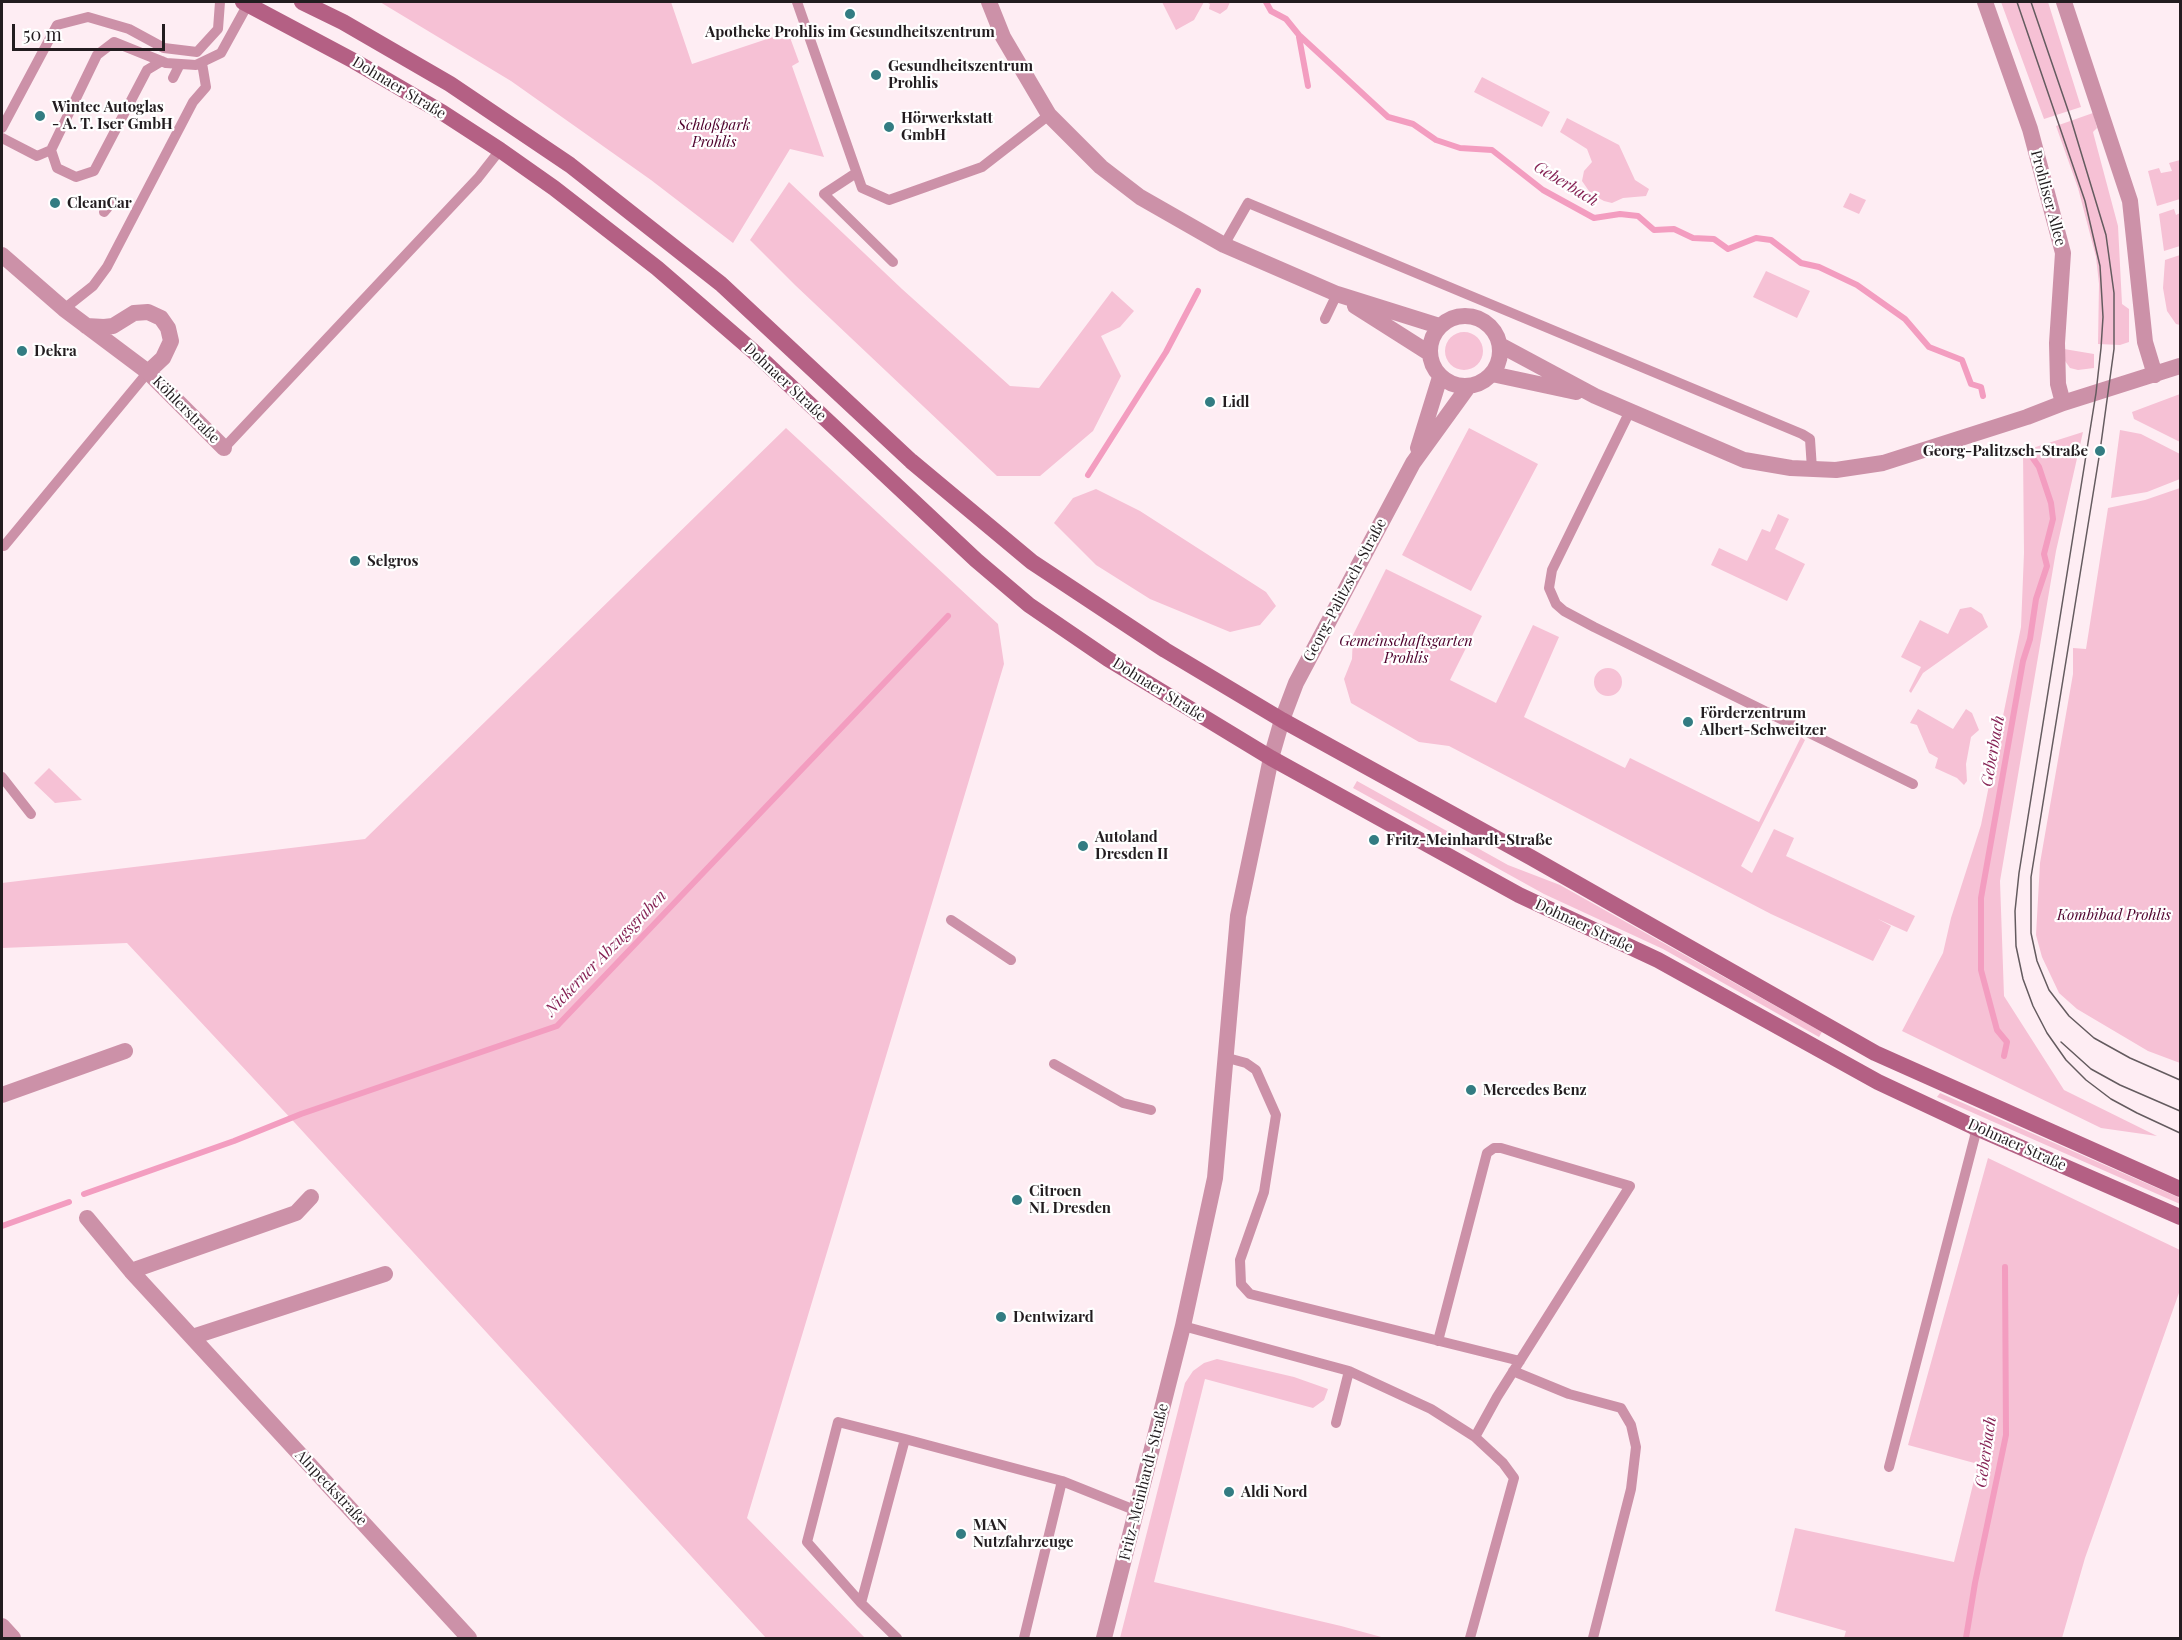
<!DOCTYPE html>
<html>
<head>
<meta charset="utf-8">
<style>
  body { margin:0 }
  #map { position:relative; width:2182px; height:1640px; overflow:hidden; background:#feedf3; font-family:"Playfair Display",serif }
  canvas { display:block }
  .frame { position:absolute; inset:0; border:3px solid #231d20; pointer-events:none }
  .scale { position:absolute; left:12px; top:24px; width:153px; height:27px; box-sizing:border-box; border:3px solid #231d20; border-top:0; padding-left:8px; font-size:18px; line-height:21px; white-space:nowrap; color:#231d20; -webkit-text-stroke:4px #fff; paint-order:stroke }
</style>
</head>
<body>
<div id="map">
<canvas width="2182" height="1640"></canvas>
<div class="frame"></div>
<div class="scale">50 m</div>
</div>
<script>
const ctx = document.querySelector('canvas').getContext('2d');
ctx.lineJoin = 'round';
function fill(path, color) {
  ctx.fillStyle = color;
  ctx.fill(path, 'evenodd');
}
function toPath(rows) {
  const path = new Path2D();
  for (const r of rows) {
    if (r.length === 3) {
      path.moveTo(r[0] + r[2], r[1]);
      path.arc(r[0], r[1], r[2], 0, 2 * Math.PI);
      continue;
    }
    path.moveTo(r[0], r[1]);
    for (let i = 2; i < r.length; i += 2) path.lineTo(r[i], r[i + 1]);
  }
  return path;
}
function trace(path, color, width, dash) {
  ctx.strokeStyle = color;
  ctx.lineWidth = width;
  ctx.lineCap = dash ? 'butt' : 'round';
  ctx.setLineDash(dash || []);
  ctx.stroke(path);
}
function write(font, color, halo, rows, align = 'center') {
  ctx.font = font + ' "Playfair Display",serif';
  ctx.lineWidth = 4.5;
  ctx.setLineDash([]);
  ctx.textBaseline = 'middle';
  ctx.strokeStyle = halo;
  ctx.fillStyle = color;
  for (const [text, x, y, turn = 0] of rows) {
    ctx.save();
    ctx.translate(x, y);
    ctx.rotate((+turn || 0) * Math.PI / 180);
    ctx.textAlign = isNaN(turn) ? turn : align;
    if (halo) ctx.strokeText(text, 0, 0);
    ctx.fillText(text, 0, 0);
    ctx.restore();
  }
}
const green = toPath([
  [380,2,671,2,692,64,788,32,799,62,792,66,824,157,790,149,733,243,651,180,511,81],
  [1162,2,1204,2,1194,20,1176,30],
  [1206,2,1230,2,1227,9,1220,14,1209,9,1210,4],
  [2001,2,2048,2,2081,107,2044,119],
  [1482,77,1550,112,1542,127,1474,92],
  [2093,113,2097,128,2093,132,2094,136,2118,226,2122,304,2129,309,2129,342,2120,345,2098,344,2099,284,2096,257,2078,188,2056,126],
  [1567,118,1619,145,1635,180,1649,189,1646,196,1623,198,1612,203,1604,201,1591,194,1582,181,1584,171,1592,162,1587,149,1560,132],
  [2180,160,2180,199,2157,206,2148,171,2159,168,2161,173,2172,171,2169,163],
  [789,182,902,289,1010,386,1039,388,1112,291,1134,311,1120,327,1101,336,1121,376,1093,431,1040,476,997,476,795,285,750,240],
  [1850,193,1866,200,1859,214,1843,207],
  [2174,209,2176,215,2180,213,2180,246,2164,251,2159,214],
  [2180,255,2180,325,2176,324,2167,311,2163,288,2165,260],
  [1766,271,1810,291,1797,318,1753,297],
  [1464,351,19],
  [2064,349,2094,354,2094,368,2078,370,2070,368,2065,361],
  [2180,394,2180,442,2134,419,2132,412],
  [786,428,998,624,1004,664,747,1518,865,1638,766,1638,295,1123,127,943,2,948,2,883,365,839],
  [1469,428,1538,464,1471,591,1402,555],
  [2120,430,2141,434,2180,454,2180,479,2147,492,2111,498],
  [2083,432,2056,551,2000,881,2004,996,2064,1090,2157,1136,2101,1128,1902,1031,1943,953,1951,918,1981,825,2021,627,2024,553,2023,451],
  [2180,488,2180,1063,2148,1051,2077,1009,2059,993,2042,957,2036,935,2040,863,2073,674,2073,648,2086,649,2108,508,2145,500],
  [1096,489,1140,511,1266,592,1276,606,1260,625,1230,632,1150,599,1096,565,1054,523,1073,498],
  [1778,514,1789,519,1775,549,1805,564,1787,601,1711,565,1719,548,1747,561,1762,529,1770,532],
  [1386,569,1482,616,1450,680,1496,703,1533,625,1559,637,1524,717,1625,768,1630,758,1759,822,1801,737,1805,740,1741,866,1752,873,1774,829,1794,838,1786,856,1915,916,1907,932,1878,919,1891,926,1873,961,1771,914,1449,746,1419,742,1351,703,1344,679,1352,659,1353,635],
  [1971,607,1982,614,1988,627,1923,673,1911,693,1909,691,1921,667,1901,657,1920,620,1948,634,1960,609],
  [1608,682,14],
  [1918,709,1953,729,1966,709,1972,713,1979,730,1971,737,1966,764,1967,781,1964,785,1957,778,1935,768,1938,758,1929,753,1917,725,1910,723],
  [49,768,82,800,55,803,34,783],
  [1357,781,1508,865,1560,885,1822,1032,1819,1037,1663,949,1544,894,1353,788],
  [1940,1093,2180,1198,2180,1204,1937,1097],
  [1988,1158,2180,1250,2180,1290,2085,1558,2062,1638,1844,1638,1846,1631,1775,1611,1795,1528,1954,1562,1978,1464,1908,1445],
  [1217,1359,1294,1377,1328,1389,1324,1400,1313,1408,1205,1379,1154,1582,1341,1626,1385,1638,1120,1638,1185,1383,1193,1371,1204,1363]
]);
const stream = toPath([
  [1266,2,1271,11,1286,19,1299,35,1388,117,1413,124,1436,140,1460,148,1492,150,1543,190,1594,218,1620,214,1638,216,1654,230,1674,229,1693,238,1714,239,1728,249,1756,238,1771,240,1801,263,1819,267,1857,285,1905,319,1929,347,1962,360,1971,384,1981,387,1983,396],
  [1299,37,1308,86],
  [1088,475,1166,352,1198,291],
  [2004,1056,2007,1042,1997,1030,1981,970,1981,898,2023,661,2030,639,2036,599,2047,566,2044,554,2053,519,2051,503,2039,467,2030,454],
  [84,1194,234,1141,301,1114,557,1026,948,616],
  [2,1226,69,1202],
  [1966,1638,1975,1583,2006,1435,2005,1267]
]);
const service = toPath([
  [797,2,862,188,889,200,982,167,1049,115],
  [173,78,180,64],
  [2,128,57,25,88,17,129,29,164,48,197,52,218,29,220,2],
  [2,138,37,156,51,150,97,55,114,42,166,63,196,65,221,53,248,4],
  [51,150,57,168,76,177,94,171,147,70,162,61],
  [856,173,824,194,893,262],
  [104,212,114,200],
  [1224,245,1248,203,1802,434,1810,439,1812,469],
  [64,309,93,286,107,267,193,102,206,87,202,63],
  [1325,319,1337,294],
  [1630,411,1552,570,1549,588,1556,604,1564,611,1594,627,1913,784],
  [224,448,478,178,500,150],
  [2,544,4,546,148,372],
  [2,777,31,814],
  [951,920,1011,960],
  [1224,1057,1246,1063,1256,1070,1276,1115,1264,1192,1240,1260,1241,1284,1250,1294,1520,1361],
  [1054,1064,1123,1103,1151,1110],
  [1183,1326,1349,1371,1431,1409,1475,1437,1503,1463,1514,1478,1470,1638],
  [1438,1341,1487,1153,1494,1148,1501,1148,1630,1186,1497,1397,1475,1437],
  [1513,1371,1569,1394,1621,1408,1631,1425,1636,1447,1631,1489,1593,1638],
  [1336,1423,1349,1371],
  [1889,1467,1975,1136,1974,1127],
  [861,1603,807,1542,838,1422,905,1439],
  [897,1638,861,1603,905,1439,1062,1481,1137,1511],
  [1024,1638,1062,1481]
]);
const minor = toPath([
  [989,2,1003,37,1049,115,1101,167,1140,197,1224,245,1337,294,1439,326],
  [1985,2,2030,129,2063,253,2057,343,2058,384,2063,403],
  [2064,2,2130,201,2145,342,2155,375],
  [2,255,64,309,148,372,224,448],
  [1355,306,1429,353],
  [1465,351,35],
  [86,326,104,327,113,326,134,313,148,312,161,318,168,328,171,341,163,358,148,372],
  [1500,345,1595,396,1744,460,1791,468,1836,470,1883,463,2027,417,2063,403,2180,366],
  [1492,374,1576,392],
  [1418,448,1440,377],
  [1271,758,1282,720,1296,683,1413,463,1468,387],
  [2,1095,125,1051],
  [87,1218,131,1271,469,1638],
  [131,1271,296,1213,311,1197],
  [192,1337,385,1274],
  [2,1626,13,1638]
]);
const tertiary = toPath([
  [1104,1638,1183,1326,1215,1178,1238,916,1271,758]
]);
const secondary = toPath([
  [243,2,354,61,443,113,500,150,554,188,657,268,753,351,976,560,1029,605,1108,659,1271,758,1519,895,1658,960,1878,1082,1974,1127,2180,1217],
  [302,2,343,22,450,84,570,165,721,284,911,461,1032,562,1165,650,1282,720,1532,858,1875,1053,2180,1189]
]);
const tram = toPath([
  [2017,2,2085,201,2100,266,2103,317,2101,348,2096,393,2019,873,2015,911,2016,946,2023,979,2033,1006,2047,1033,2066,1060,2086,1080,2111,1099,2137,1113,2180,1133],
  [2031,2,2070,116,2106,235,2114,293,2114,349,2100,451,2031,877,2031,933,2037,961,2049,990,2069,1016,2094,1038,2130,1058,2180,1080],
  [2061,1042,2091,1069,2120,1085,2180,1111]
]);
const markers = [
  [850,14,6,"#337c82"],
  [876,75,6,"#337c82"],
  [40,116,6,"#337c82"],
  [889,127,6,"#337c82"],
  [55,203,6,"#337c82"],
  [22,351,6,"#337c82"],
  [1210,402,6,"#337c82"],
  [2100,451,6,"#337c82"],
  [355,561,6,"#337c82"],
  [1688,722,6,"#337c82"],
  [1374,840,6,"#337c82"],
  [1083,846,6,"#337c82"],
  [1471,1090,6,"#337c82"],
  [1017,1200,6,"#337c82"],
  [1001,1317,6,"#337c82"],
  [1229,1492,6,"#337c82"],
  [961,1534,6,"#337c82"]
];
const poiNames = [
  ["Apotheke Prohlis im Gesundheitszentrum",850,32,"center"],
  ["Gesundheitszentrum",888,66],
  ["Prohlis",888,83],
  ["Wintec Autoglas",52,107],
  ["- A. T. Iser GmbH",52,124],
  ["Hörwerkstatt",901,118],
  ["GmbH",901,135],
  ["CleanCar",67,203],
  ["Dekra",34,351],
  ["Lidl",1222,402],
  ["Georg-Palitzsch-Straße",2088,451,"right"],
  ["Selgros",367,561],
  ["Förderzentrum",1700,713],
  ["Albert-Schweitzer",1700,730],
  ["Autoland",1095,837],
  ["Dresden II",1095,854],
  ["Fritz-Meinhardt-Straße",1386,840],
  ["Mercedes Benz",1483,1090],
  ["Citroen",1029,1191],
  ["NL Dresden",1029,1208],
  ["Dentwizard",1013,1317],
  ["Aldi Nord",1241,1492],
  ["MAN",973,1525],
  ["Nutzfahrzeuge",973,1542]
];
const streetNames = [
  ["Dohnaer Straße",399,88,31],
  ["Prohliser Allee",2048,198,75],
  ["Dohnaer Straße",785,382,43],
  ["Köhlerstraße",186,410,45],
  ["Georg-Palitzsch-Straße",1345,590,-62],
  ["Dohnaer Straße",1159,690,32],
  ["Dohnaer Straße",1584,926,25],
  ["Dohnaer Straße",2017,1145,24],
  ["Fritz-Meinhardt-Straße",1144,1482,-76],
  ["Alnpeckstraße",331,1488,47]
];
const parkNames = [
  ["Schloßpark",714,125],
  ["Prohlis",714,142],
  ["Gemeinschaftsgarten",1406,641],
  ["Prohlis",1406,658],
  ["Kombibad Prohlis",2114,915]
];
const waterNames = [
  ["Geberbach",1566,184,31],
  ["Geberbach",1993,751,-80],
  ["Nickerner Abzugsgraben",606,953,-46],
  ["Geberbach",1986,1452,-82]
];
fill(green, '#f6c1d5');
trace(stream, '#f39dc0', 6);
trace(service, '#cc91a8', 10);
trace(minor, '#cc91a8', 16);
trace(tertiary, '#cc91a8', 16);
trace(secondary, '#b46084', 16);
trace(tram, '#645b5f', 1.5);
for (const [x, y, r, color] of markers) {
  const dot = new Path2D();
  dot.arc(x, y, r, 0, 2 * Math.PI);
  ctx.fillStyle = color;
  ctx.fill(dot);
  trace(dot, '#fff', 2);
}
write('bold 15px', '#231d20', '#fff', poiNames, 'left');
write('15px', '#231d20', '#fff', streetNames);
write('italic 15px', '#4f022d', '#fff', parkNames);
write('italic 16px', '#862355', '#fff', waterNames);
</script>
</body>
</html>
